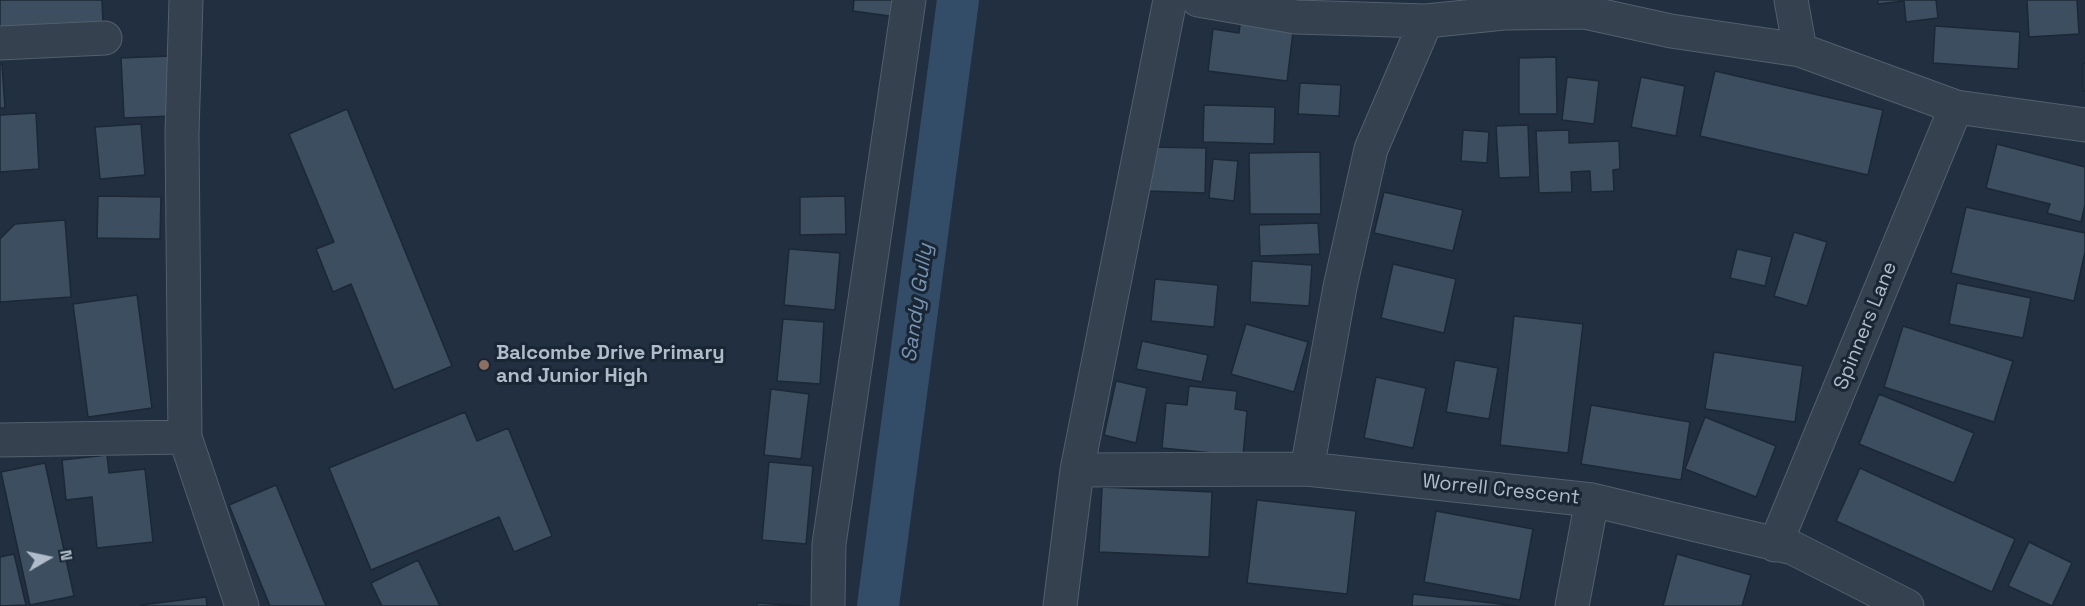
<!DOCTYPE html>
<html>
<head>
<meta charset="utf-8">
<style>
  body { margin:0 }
  #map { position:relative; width:2085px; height:606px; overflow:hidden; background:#212f40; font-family:"Space Grotesk",sans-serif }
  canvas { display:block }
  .north { position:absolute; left:18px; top:528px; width:60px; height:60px; -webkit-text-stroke:4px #1a2634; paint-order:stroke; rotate:81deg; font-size:16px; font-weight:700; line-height:24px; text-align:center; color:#b1bcca }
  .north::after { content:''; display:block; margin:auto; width:21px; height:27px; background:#b1bcca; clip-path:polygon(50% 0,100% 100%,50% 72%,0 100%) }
</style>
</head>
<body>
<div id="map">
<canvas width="2085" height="606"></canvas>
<div class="north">N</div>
</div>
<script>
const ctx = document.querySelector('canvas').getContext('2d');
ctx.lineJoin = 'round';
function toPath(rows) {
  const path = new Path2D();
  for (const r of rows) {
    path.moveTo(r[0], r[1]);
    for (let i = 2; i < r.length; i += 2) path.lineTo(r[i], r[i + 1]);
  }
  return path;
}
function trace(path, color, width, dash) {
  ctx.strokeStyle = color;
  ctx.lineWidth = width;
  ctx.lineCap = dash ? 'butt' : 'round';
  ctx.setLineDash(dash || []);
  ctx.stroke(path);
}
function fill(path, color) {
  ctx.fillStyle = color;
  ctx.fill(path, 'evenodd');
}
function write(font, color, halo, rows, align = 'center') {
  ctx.font = font + ' "Space Grotesk",sans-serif';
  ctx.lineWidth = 6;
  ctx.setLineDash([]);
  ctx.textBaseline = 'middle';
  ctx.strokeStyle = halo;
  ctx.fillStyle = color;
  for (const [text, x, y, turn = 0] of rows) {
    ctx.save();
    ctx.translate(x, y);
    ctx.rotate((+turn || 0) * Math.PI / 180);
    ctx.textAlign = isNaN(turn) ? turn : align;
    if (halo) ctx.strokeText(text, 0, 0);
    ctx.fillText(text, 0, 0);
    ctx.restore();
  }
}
const canal = toPath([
  [878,606,958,0]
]);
const building = toPath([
  [0,0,102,0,103,23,0,29,0,0],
  [854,0,899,0,897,17,853,11,854,0],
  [1878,0,1936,0,1938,18,1906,22,1904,1,1878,4,1878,0],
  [2027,0,2077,0,2079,34,2029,37,2027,0],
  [1241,17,1294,24,1287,81,1208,71,1213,29,1239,33,1241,17],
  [1935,26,2020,32,2018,69,1933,63,1935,26],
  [170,56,172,116,124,118,121,58,170,56],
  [1556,57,1557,114,1519,114,1519,58,1556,57],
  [2083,63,2085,63,2085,91,2083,91,2083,63],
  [0,64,2,64,5,108,0,108,0,64],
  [1715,71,1883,110,1868,175,1700,136,1715,71],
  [1567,77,1599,81,1594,124,1562,120,1567,77],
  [1641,77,1685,86,1676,136,1631,127,1641,77],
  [1300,83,1341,85,1339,116,1298,114,1300,83],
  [1204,105,1275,107,1274,144,1203,142,1204,105],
  [347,109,452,366,394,390,351,284,333,292,316,249,334,242,289,134,347,109],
  [36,113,39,169,0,172,0,115,36,113],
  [141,124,145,175,100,179,95,127,141,124],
  [1528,125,1530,177,1499,178,1496,126,1528,125],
  [1463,130,1489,132,1487,163,1461,161,1463,130],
  [1569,130,1569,143,1619,141,1620,169,1613,170,1614,191,1591,192,1590,171,1571,172,1572,192,1539,193,1536,131,1569,130],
  [1997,144,2085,167,2085,205,2081,222,2047,213,2050,204,1986,188,1997,144],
  [1149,147,1206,148,1205,193,1148,191,1149,147],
  [1320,152,1321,214,1250,214,1249,153,1320,152],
  [1213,159,1238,161,1234,201,1209,198,1213,159],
  [1384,192,1463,210,1453,251,1374,233,1384,192],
  [98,196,161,197,160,239,97,238,98,196],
  [845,196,846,234,800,235,800,197,845,196],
  [1966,207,2085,233,2085,252,2074,301,1951,273,1966,207],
  [65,220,71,297,0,302,0,239,15,224,65,220],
  [1318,223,1320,254,1260,256,1259,225,1318,223],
  [1794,232,1827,242,1807,306,1774,296,1794,232],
  [789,249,840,253,835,310,784,305,789,249],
  [1737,249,1772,257,1765,286,1730,278,1737,249],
  [1252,261,1312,265,1309,306,1250,302,1252,261],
  [1393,264,1456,279,1444,333,1381,318,1393,264],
  [1155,279,1218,285,1214,327,1151,321,1155,279],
  [1957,283,2031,298,2023,338,1949,324,1957,283],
  [137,295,152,408,88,417,73,304,137,295],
  [1514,316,1583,324,1568,453,1500,445,1514,316],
  [783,319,824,322,820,384,777,381,783,319],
  [1246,324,1308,342,1294,392,1231,374,1246,324],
  [1903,326,2013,361,1994,422,1884,387,1903,326],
  [1142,341,1208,355,1202,382,1136,369,1142,341],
  [1714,352,1803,366,1795,422,1705,409,1714,352],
  [1455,360,1498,368,1489,419,1446,412,1455,360],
  [1376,377,1426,388,1413,448,1364,438,1376,377],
  [1116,381,1147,388,1136,443,1104,435,1116,381],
  [1189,386,1237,391,1235,409,1247,411,1243,456,1162,448,1166,403,1187,405,1189,386],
  [771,389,809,394,801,459,764,455,771,389],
  [1879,394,1974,433,1954,483,1859,444,1879,394],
  [1591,405,1690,422,1681,480,1581,464,1591,405],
  [465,412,477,441,508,428,552,536,514,552,499,517,371,570,329,468,465,412],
  [1705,417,1776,446,1756,497,1685,469,1705,417],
  [107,455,109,473,145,469,153,542,97,548,92,497,66,500,62,460,107,455],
  [769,462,813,466,806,544,762,540,769,462],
  [45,463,74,596,30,605,1,472,45,463],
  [1860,468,2015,539,1992,592,1836,521,1860,468],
  [276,485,326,606,270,606,229,505,276,485],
  [1102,487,1212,492,1209,557,1099,552,1102,487],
  [1257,500,1356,511,1347,594,1247,583,1257,500],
  [1436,511,1533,529,1520,600,1424,582,1436,511],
  [2029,542,2072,563,2052,606,2008,586,2029,542],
  [14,554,26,605,0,606,0,557,14,554],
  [1677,554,1751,575,1742,606,1663,606,1677,554],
  [418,560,440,606,382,606,371,583,418,560],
  [1413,594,1518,606,1412,606,1413,594],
  [206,597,207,606,141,606,141,605,206,597],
  [757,603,804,606,757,606,757,603]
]);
const minor = toPath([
  [186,0,182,134,185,437,242,606],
  [1198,0,1296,17,1426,21,1504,13,1584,12,1671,31,1800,50,1956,107,2085,125],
  [1791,0,1800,50],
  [0,43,105,38],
  [0,440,185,437],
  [1307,469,1340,287,1371,149,1426,21],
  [1077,470,1307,469,1592,500,1793,548,1907,606],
  [1775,545,1956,107],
  [828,606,829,544,909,0],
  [1060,606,1077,470,1170,0],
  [1572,606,1592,500]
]);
const markers = [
  [484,365,6,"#8d6e63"]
];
const streetNames = [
  ["Spinners Lane",1866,326,-68],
  ["Worrell Crescent",1501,490,6]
];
const poiNames = [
  ["Balcombe Drive Primary",496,354],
  ["and Junior High",496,377]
];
const waterNames = [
  ["Sandy Gully",918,303,-82]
];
trace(canal, '#334c68', 42);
fill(building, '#3c4e5f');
trace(building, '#1c2836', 1.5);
trace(minor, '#535f6d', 35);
trace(minor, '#35414f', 33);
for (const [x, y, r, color] of markers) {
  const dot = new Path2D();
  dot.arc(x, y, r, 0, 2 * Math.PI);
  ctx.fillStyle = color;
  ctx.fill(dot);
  trace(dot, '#1a2634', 2);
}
write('20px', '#b1bcca', '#1a2634', streetNames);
write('bold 20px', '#b1bcca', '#1a2634', poiNames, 'left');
write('italic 21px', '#7594b5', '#1a2634', waterNames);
</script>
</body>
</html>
